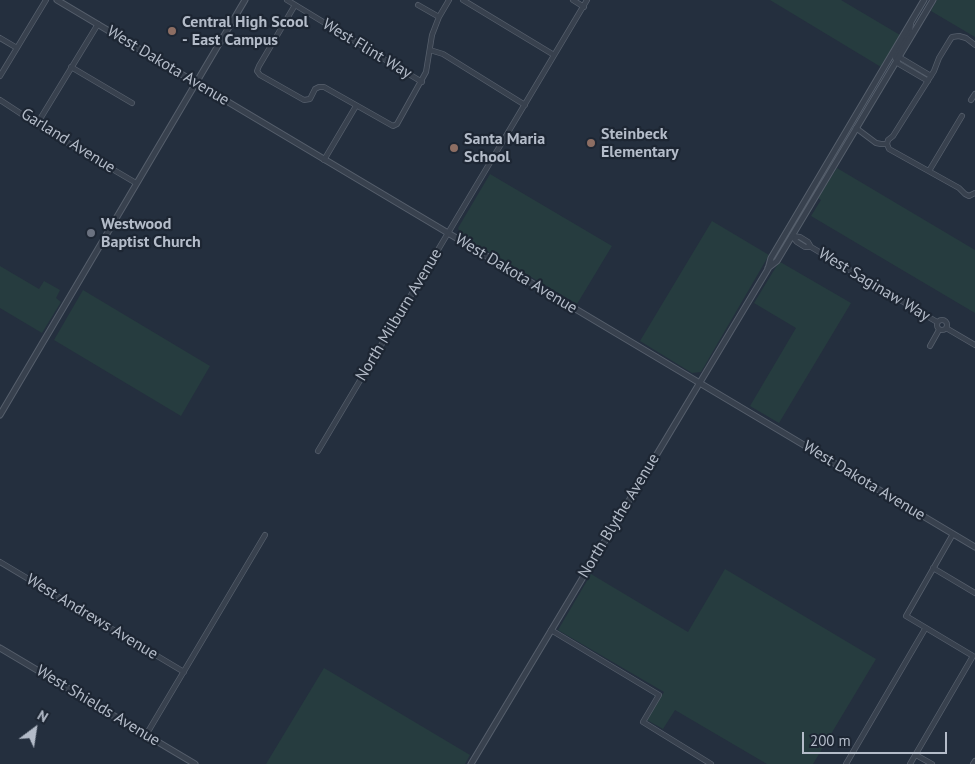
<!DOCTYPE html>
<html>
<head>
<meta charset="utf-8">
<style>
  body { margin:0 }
  #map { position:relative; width:975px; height:764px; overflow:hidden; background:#242f3e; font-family:"PT Sans",sans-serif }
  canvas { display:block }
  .north { position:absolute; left:10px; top:704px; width:50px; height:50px; -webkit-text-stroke:4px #1d2633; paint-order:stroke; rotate:31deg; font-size:14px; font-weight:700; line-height:20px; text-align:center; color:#b4bcc9 }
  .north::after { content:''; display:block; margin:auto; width:18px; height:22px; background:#b4bcc9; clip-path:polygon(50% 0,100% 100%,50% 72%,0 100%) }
  .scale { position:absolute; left:802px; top:732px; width:145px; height:22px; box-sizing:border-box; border:2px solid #b4bcc9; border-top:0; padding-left:6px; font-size:15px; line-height:18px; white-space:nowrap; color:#b4bcc9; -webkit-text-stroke:4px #1d2633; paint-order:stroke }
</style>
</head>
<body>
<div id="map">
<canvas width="975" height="764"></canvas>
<div class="north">N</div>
<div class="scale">200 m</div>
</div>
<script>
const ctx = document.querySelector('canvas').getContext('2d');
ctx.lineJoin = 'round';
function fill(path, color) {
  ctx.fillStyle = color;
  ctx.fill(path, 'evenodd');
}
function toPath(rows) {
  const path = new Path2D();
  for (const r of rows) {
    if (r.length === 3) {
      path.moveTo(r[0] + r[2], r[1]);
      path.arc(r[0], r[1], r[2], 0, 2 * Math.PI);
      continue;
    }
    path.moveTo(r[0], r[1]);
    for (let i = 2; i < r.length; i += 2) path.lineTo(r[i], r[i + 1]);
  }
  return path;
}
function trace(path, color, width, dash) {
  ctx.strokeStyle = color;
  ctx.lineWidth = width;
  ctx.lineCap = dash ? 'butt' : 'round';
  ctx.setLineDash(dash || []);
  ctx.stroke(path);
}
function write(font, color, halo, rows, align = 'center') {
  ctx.font = font + ' "PT Sans",sans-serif';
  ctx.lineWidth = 4.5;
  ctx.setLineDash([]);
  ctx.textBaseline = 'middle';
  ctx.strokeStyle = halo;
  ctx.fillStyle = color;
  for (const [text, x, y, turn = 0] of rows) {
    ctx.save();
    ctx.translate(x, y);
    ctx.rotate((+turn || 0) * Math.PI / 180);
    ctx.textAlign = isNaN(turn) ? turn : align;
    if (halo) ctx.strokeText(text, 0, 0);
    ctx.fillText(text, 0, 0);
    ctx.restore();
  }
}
const green = toPath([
  [770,0,841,0,900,35,881,67],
  [937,0,975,0,975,37,931,11],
  [837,168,975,250,975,313,811,216,821,200,818,198],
  [490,174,612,246,577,304,461,236,458,228],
  [712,221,769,255,701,372,692,373,640,341],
  [779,262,782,263,851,303,779,423,750,406,796,328,754,303],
  [0,266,39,289,44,281,60,290,56,298,61,302,42,333,0,308],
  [83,290,210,366,181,416,54,340],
  [725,569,876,659,813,764,767,764,675,710,663,729,647,720,664,692,558,630,591,574,688,632],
  [324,668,470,755,465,764,266,764]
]);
const minor = toPath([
  [287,0,422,82],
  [463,0,554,55],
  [573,0,584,7],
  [295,5,259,66,257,71,260,75,304,100,310,99,315,89,319,87,324,87,393,126,397,124,426,72,432,35,439,17,449,0],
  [418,5,439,17],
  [911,23,910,30,896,54,895,58,899,64,928,81],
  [0,38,17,48],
  [975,45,966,38,959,36,952,37,950,40,939,58,934,71,893,136,888,140,887,144,889,149,959,188,965,194,969,196,975,193],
  [430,50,443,54,525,105],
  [899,57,931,76],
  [71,67,132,103],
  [0,76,46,0],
  [0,100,46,130,136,183],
  [971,100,975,94],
  [37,124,98,24],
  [856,128,876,143,881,144,887,144],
  [324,160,356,106],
  [929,171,962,116],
  [792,236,800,237,808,242,811,247,937,322],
  [792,236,797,242,805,247,811,247],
  [942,325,5],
  [946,328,975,345],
  [930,346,939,330],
  [318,451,587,0],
  [0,562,184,672],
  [933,568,975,593],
  [551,630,659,695,643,722,711,764],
  [146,735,265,535],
  [916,755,932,764],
  [846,764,925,629],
  [910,764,973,656,906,616,953,534],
  [973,764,975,761]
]);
const tertiary = toPath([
  [57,0,975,547],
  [768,268,777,261,933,0],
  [0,415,245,0],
  [0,648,195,764],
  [471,764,768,269,771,258,924,0]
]);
const markers = [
  [172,31,5,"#8d6e63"],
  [591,143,5,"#8d6e63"],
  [454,148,5,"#8d6e63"],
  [91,233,5,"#6b7280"]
];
const poiNames = [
  ["Central High Scool",182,22],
  ["- East Campus",182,40],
  ["Steinbeck",601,134],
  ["Elementary",601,152],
  ["Santa Maria",464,139],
  ["School",464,157],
  ["Westwood",101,224],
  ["Baptist Church",101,242]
];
const streetNames = [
  ["West Flint Way",367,49,31],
  ["West Dakota Avenue",168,66,31],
  ["Garland Avenue",68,141,32],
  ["West Dakota Avenue",516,274,31],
  ["West Saginaw Way",874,285,31],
  ["North Milburn Avenue",399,315,-59],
  ["West Dakota Avenue",864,481,31],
  ["North Blythe Avenue",619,516,-59],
  ["West Andrews Avenue",92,617,31],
  ["West Shields Avenue",98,706,31]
];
fill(green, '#263c3f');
trace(minor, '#565f6c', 6);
trace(tertiary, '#565f6c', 7);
trace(minor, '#38414e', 4.5);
trace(tertiary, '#38414e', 5);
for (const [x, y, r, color] of markers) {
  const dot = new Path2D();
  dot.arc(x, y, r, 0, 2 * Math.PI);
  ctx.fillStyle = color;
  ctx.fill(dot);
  trace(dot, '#1d2633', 2);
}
write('bold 16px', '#b4bcc9', '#1d2633', poiNames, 'left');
write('16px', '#b4bcc9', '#1d2633', streetNames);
</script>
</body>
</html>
